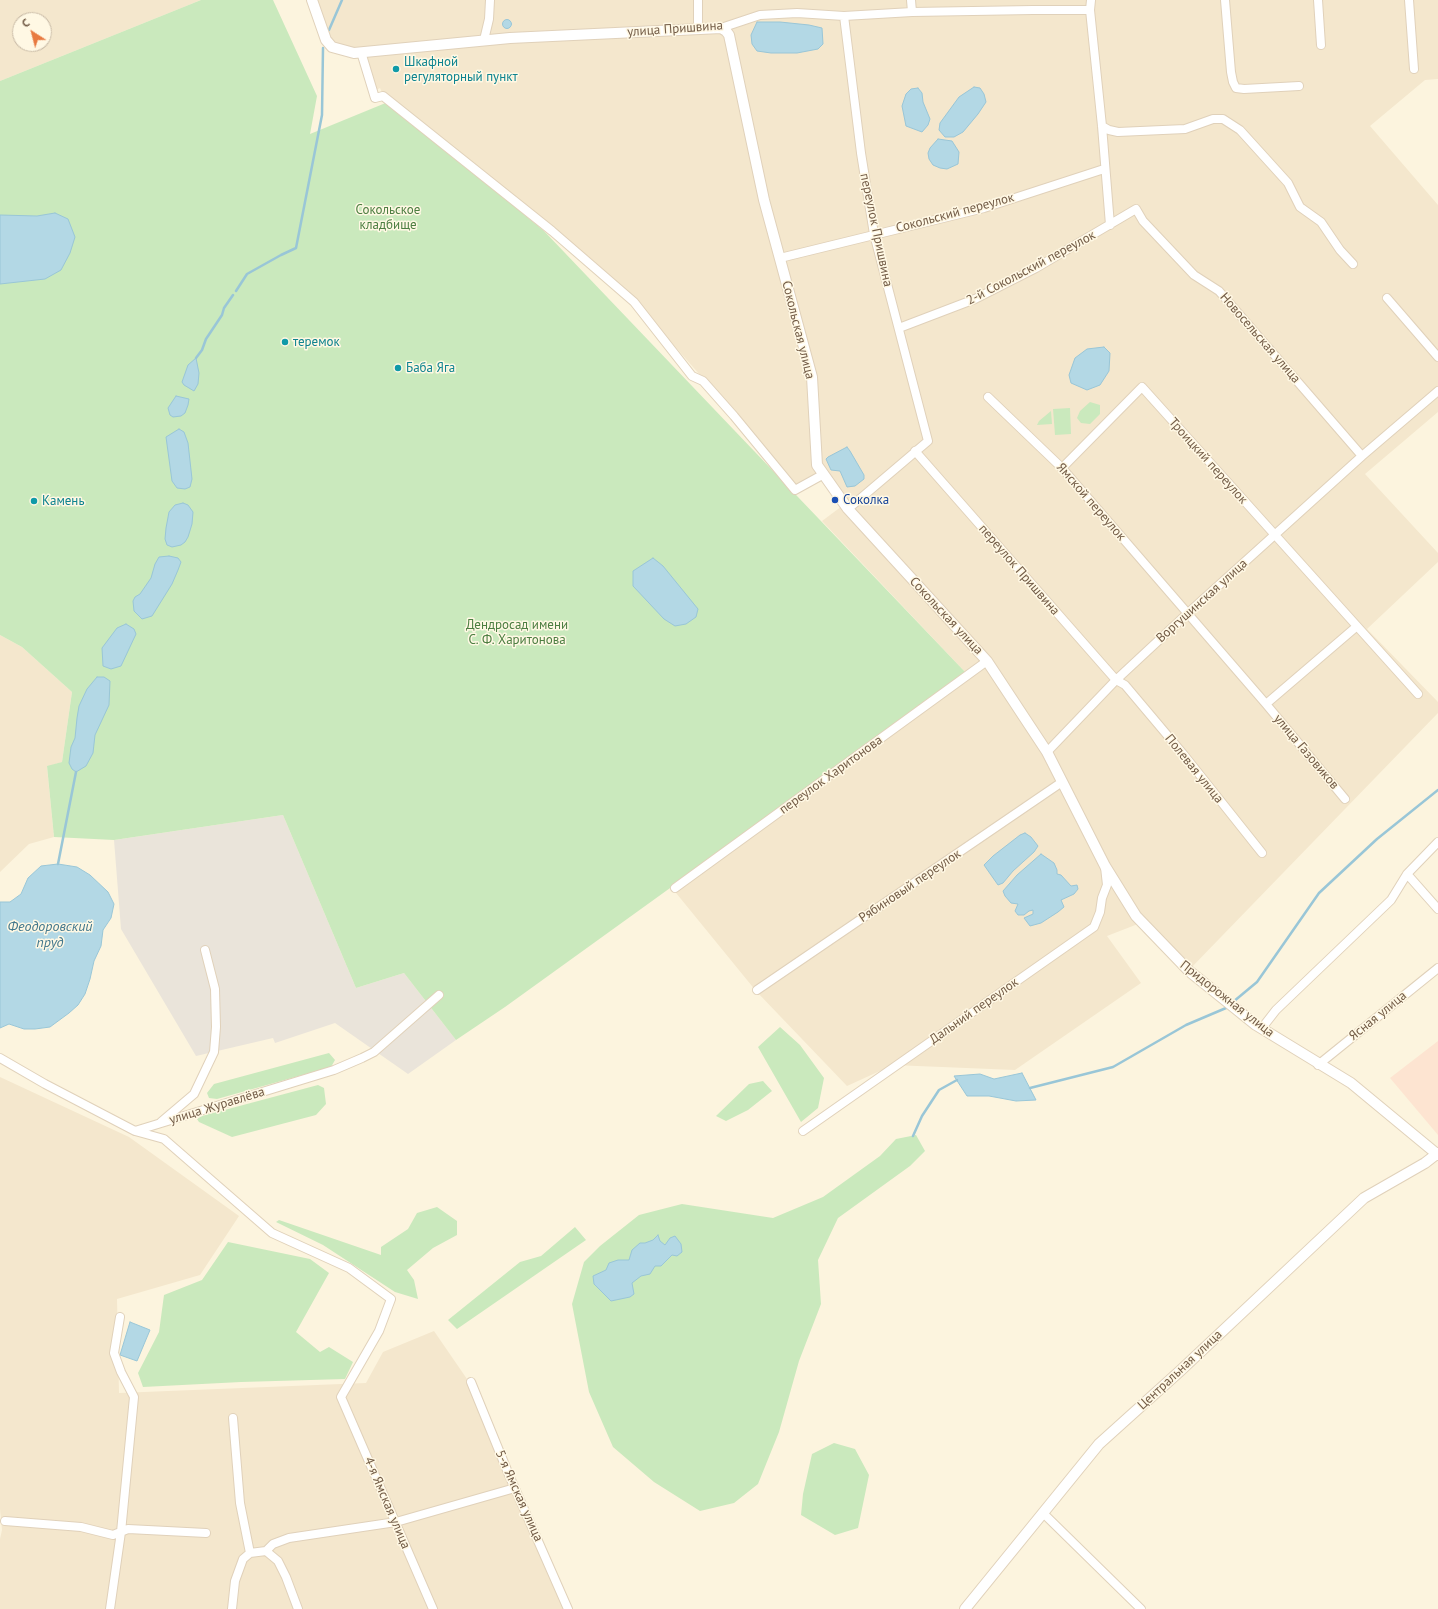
<!DOCTYPE html>
<html>
<head>
<meta charset="utf-8">
<style>
  body { margin:0 }
  #map { position:relative; width:1438px; height:1609px; overflow:hidden; background:#fcf4de; font-family:"PT Sans",sans-serif }
  canvas { display:block }
  .north { position:absolute; left:12px; top:12px; width:40px; height:40px; box-sizing:border-box; background:#fff8e4; border:1px solid #c7b9a5; border-radius:50%; rotate:324deg; font-size:11px; font-weight:700; line-height:16px; text-align:center; color:#725b46 }
  .north::after { content:''; display:block; margin:auto; width:14px; height:18px; background:#e87a41; clip-path:polygon(50% 0,100% 100%,50% 72%,0 100%) }
</style>
</head>
<body>
<div id="map">
<canvas width="1438" height="1609"></canvas>
<div class="north">С</div>
</div>
<script>
const ctx = document.querySelector('canvas').getContext('2d');
ctx.lineJoin = 'round';
function fill(path, color) {
  ctx.fillStyle = color;
  ctx.fill(path, 'evenodd');
}
function toPath(rows) {
  const path = new Path2D();
  for (const r of rows) {
    if (r.length === 3) {
      path.moveTo(r[0] + r[2], r[1]);
      path.arc(r[0], r[1], r[2], 0, 2 * Math.PI);
      continue;
    }
    path.moveTo(r[0], r[1]);
    for (let i = 2; i < r.length; i += 2) path.lineTo(r[i], r[i + 1]);
  }
  return path;
}
function trace(path, color, width, dash) {
  ctx.strokeStyle = color;
  ctx.lineWidth = width;
  ctx.lineCap = dash ? 'butt' : 'round';
  ctx.setLineDash(dash || []);
  ctx.stroke(path);
}
function write(font, color, halo, rows, align = 'center') {
  ctx.font = font + ' "PT Sans",sans-serif';
  ctx.lineWidth = 3;
  ctx.setLineDash([]);
  ctx.textBaseline = 'middle';
  ctx.strokeStyle = halo;
  ctx.fillStyle = color;
  for (const [text, x, y, turn = 0] of rows) {
    ctx.save();
    ctx.translate(x, y);
    ctx.rotate((+turn || 0) * Math.PI / 180);
    ctx.textAlign = isNaN(turn) ? turn : align;
    if (halo) ctx.strokeText(text, 0, 0);
    ctx.fillText(text, 0, 0);
    ctx.restore();
  }
}
const residential = toPath([
  [0,0,201,0,0,81],
  [20,20,44,20,44,44,20,44],
  [313,0,1438,0,1438,79,1425,80,1370,126,1438,205,1438,412,1365,474,1438,553,1438,562,1367,629,1438,702,1438,713,1189,970,1143,922,1107,936,1141,983,1015,1070,893,1065,847,1086,756,991,672,888,967,674,822,521,846,503,819,464,813,376,766,200,735,60,763,201,811,377,817,466,823,474,795,489,736,416,635,301,552,230,383,95,380,88,376,90,367,72,361,53,510,39,697,29,511,37,354,53,344,51,332,47,326,40],
  [0,635,22,647,72,692,62,762,47,767,54,837,29,844,0,872],
  [0,1077,129,1137,239,1216,200,1275,117,1299,119,1393,366,1383,383,1352,434,1331,467,1379,506,1476,567,1609,0,1609,0,1539,2,1530,0,1509]
]);
const commercial = toPath([
  [1438,1041,1438,1135,1390,1078]
]);
const industrial = toPath([
  [283,815,356,988,404,973,456,1040,408,1074,335,1023,275,1043,273,1038,196,1056,121,929,114,840]
]);
const green = toPath([
  [201,0,273,0,317,96,310,134,388,102,544,231,967,674,505,1007,456,1040,404,973,356,988,283,815,114,840,54,837,47,766,62,762,72,692,22,647,0,635,0,81],
  [1090,402,1100,405,1100,414,1090,424,1081,423,1077,418,1080,411],
  [1070,408,1071,434,1055,435,1053,409],
  [1051,411,1052,424,1037,425,1039,421],
  [780,1027,800,1045,824,1078,818,1108,801,1122,758,1047],
  [329,1053,335,1060,331,1067,217,1099,209,1098,207,1093,214,1084],
  [763,1081,772,1091,748,1110,726,1121,716,1116,749,1084],
  [318,1085,324,1088,326,1104,316,1115,232,1137,199,1122,197,1119,202,1116],
  [916,1135,925,1151,910,1166,838,1218,818,1260,821,1304,799,1361,779,1432,758,1484,734,1503,700,1511,654,1482,613,1447,589,1392,572,1304,584,1262,600,1246,639,1215,682,1204,773,1218,823,1197,880,1156,896,1139],
  [437,1207,457,1221,457,1235,433,1248,407,1270,414,1280,418,1299,395,1292,323,1245,276,1222,279,1220,381,1255,381,1247,408,1229,417,1213],
  [575,1227,586,1240,457,1329,448,1320,520,1262,541,1256],
  [228,1242,310,1259,329,1273,296,1332,320,1352,329,1347,353,1362,345,1379,241,1382,143,1387,138,1373,159,1332,164,1295,202,1280],
  [834,1443,855,1449,869,1475,858,1528,835,1535,801,1515,803,1494,812,1454]
]);
const water = toPath([
  [507,24,4.5],
  [757,22,780,22,809,25,822,28,823,44,818,49,797,53,771,53,757,51,752,44,751,35,757,22],
  [974,87,980,88,984,94,986,102,978,114,963,132,954,137,945,137,939,130,940,123,959,97,974,87],
  [918,88,922,93,923,102,930,119,928,125,922,132,906,126,902,106,906,94,911,89,918,88],
  [938,139,952,141,959,152,958,164,947,169,940,168,933,165,929,159,928,153,930,148,938,139],
  [55,213,68,219,75,237,70,253,61,270,45,279,0,284,0,215,37,216,55,213],
  [1104,347,1110,353,1109,371,1100,385,1087,390,1071,383,1069,375,1075,358,1087,349,1104,347],
  [196,358,199,373,198,384,194,391,184,385,182,382,188,365,196,358],
  [176,396,189,399,188,405,185,413,181,416,173,417,170,415,168,408,176,396],
  [179,429,184,432,188,443,192,479,190,487,185,489,177,488,172,481,166,437,179,429],
  [847,447,850,451,864,475,864,479,855,486,847,487,840,471,831,470,826,459,828,457,847,447],
  [183,503,188,505,193,512,192,524,188,537,185,542,181,545,172,547,167,545,165,539,166,528,169,512,175,505,183,503],
  [169,556,178,558,181,562,178,570,172,584,152,616,142,619,134,611,133,601,135,597,140,594,151,578,155,564,159,557,169,556],
  [653,558,663,566,698,609,696,617,686,624,675,626,664,619,633,586,633,571,653,558],
  [126,624,134,629,136,634,121,666,111,669,103,666,102,648,117,628,126,624],
  [97,677,104,677,110,681,109,705,95,735,93,753,86,766,76,772,72,769,69,763,71,747,75,738,77,718,79,706,87,689,97,677],
  [1025,833,1031,837,1038,846,1034,852,1013,871,1003,883,998,885,984,865,993,856,1020,835,1025,833],
  [1041,854,1054,863,1057,870,1057,874,1061,875,1071,886,1077,885,1078,889,1074,894,1061,900,1064,907,1058,912,1041,923,1030,926,1024,918,1033,914,1033,910,1029,911,1024,915,1018,915,1015,911,1018,904,1011,903,1005,896,1003,891,1017,875,1041,854],
  [58,864,77,867,90,875,108,892,114,904,111,918,103,930,101,946,94,961,90,979,85,994,78,1005,69,1013,50,1027,35,1029,24,1029,9,1024,0,1028,0,902,10,902,21,894,28,878,41,866,58,864],
  [1022,1073,1036,1100,1016,1101,989,1096,967,1096,954,1076,980,1074,994,1079,1022,1073],
  [658,1235,660,1241,665,1245,670,1238,675,1236,681,1244,682,1252,677,1256,672,1255,661,1266,655,1266,650,1274,641,1276,632,1283,634,1294,630,1297,611,1301,594,1284,593,1276,606,1270,609,1263,618,1260,629,1260,632,1250,640,1243,645,1243,653,1240,658,1235],
  [130,1322,150,1330,137,1361,120,1355,130,1322]
]);
const stream = toPath([
  [329,30,342,0],
  [236,291,247,274,281,255,296,248,322,115,323,48],
  [196,358,202,350,206,339,222,315,224,308,233,295],
  [58,864,76,772],
  [1233,1002,1257,982,1319,893,1377,839,1438,790],
  [1030,1088,1113,1067,1186,1025,1226,1008,1229,1005],
  [913,1136,922,1116,939,1090,957,1080]
]);
const minor = toPath([
  [698,0,698,29],
  [911,0,912,12],
  [1091,0,1090,10,1102,126,1110,225],
  [1225,0,1231,72,1233,82,1236,88,1244,89,1299,86],
  [1318,0,1321,45],
  [1409,0,1414,69],
  [844,16,861,153,874,234,928,441,848,509],
  [721,28,760,15,797,13,844,16,912,12,1033,10,1090,10],
  [484,40,489,19,490,0],
  [361,52,375,98,383,96,552,231,634,302,692,376,703,381,734,416,795,490,824,474],
  [1102,126,1109,130,1118,132,1185,129,1213,119,1223,119,1240,130,1288,183,1300,207,1321,222,1340,250,1353,264],
  [780,258,984,208,1104,169],
  [1387,298,1438,357],
  [899,328,975,299,1036,268,1136,209,1143,221,1194,275,1219,291,1362,456],
  [988,397,1062,468,1266,704,1345,799],
  [915,451,1116,680,1125,685,1184,755,1262,853],
  [1062,468,1142,387,1418,694],
  [1266,704,1356,627],
  [1047,752,1116,680,1187,614,1362,456,1438,391],
  [1407,874,1438,909],
  [675,888,987,661],
  [757,990,1062,782],
  [1262,1028,1276,1010,1391,900,1407,874,1438,842],
  [0,1058,45,1084,135,1131,334,1070,362,1058,374,1052,439,995],
  [1318,1065,1438,968],
  [161,1122,194,1094,214,1052,216,1027,215,989,205,950],
  [135,1131,164,1139,272,1233,349,1268,391,1299,379,1331,341,1397,433,1609],
  [803,1131,1094,927,1100,912,1102,898,1107,885,1105,867],
  [471,1382,509,1475,568,1609],
  [233,1418,240,1503,250,1553],
  [1043,1513,1141,1609],
  [5,1521,81,1527,113,1535,128,1529,206,1533],
  [266,1551,278,1561,286,1577,298,1609],
  [250,1553,266,1551,273,1544,289,1538,396,1522,515,1488],
  [110,1609,121,1532,134,1397,121,1372,114,1353,120,1317],
  [232,1609,235,1581,243,1559,250,1553]
]);
const tertiary = toPath([
  [312,0,326,40,332,47,354,53,510,38,721,28,726,31,729,35,764,200,812,377,817,465,848,509,987,661,1047,752,1105,866,1136,916,1189,971,1256,1025,1351,1083,1438,1155],
  [965,1609,1099,1444,1180,1371,1364,1198,1425,1163,1438,1153]
]);
const markers = [
  [396,69,4,"#0f9aa8"],
  [285,342,4,"#0f9aa8"],
  [398,368,4,"#0f9aa8"],
  [835,500,4,"#1a4fb4"],
  [34,501,4,"#0f9aa8"]
];
const streetNames = [
  ["улица Пришвина",675,29,-4],
  ["Сокольский переулок",955,213,-15],
  ["переулок Пришвина",876,230,78],
  ["2-й Сокольский переулок",1031,268,-28],
  ["Сокольская улица",798,330,76],
  ["Новосельская улица",1260,338,49],
  ["Троицкий переулок",1208,461,48],
  ["Ямской переулок",1091,502,49],
  ["переулок Пришвина",1019,570,49],
  ["Воргушинская улица",1202,601,-42],
  ["Сокольская улица",946,616,47],
  ["улица Газовиков",1306,752,50],
  ["Полевая улица",1194,769,51],
  ["переулок Харитонова",831,775,-36],
  ["Рябиновый переулок",910,886,-34],
  ["Придорожная улица",1227,999,38],
  ["Дальний переулок",974,1011,-35],
  ["Ясная улица",1378,1016,-39],
  ["улица Журавлёва",217,1106,-17],
  ["Центральная улица",1180,1370,-43],
  ["5-я Ямская улица",519,1496,66],
  ["4-я Ямская улица",387,1503,67]
];
const cultureNames = [
  ["Шкафной",404,62],
  ["регуляторный пункт",404,77],
  ["теремок",293,342],
  ["Баба Яга",406,368],
  ["Камень",42,501]
];
const parkNames = [
  ["Сокольское",388,210],
  ["кладбище",388,225],
  ["Дендросад имени",517,625],
  ["С. Ф. Харитонова",517,640]
];
const transitNames = [
  ["Соколка",843,500]
];
const waterNames = [
  ["Феодоровский",50,927],
  ["пруд",50,943]
];
fill(residential, '#f4e7cd');
fill(commercial, '#fde4d1');
fill(industrial, '#eae4da');
fill(green, '#cae9bd');
fill(water, '#b3d8e5');
trace(water, '#99c6d7', 1);
trace(stream, '#99c6d7', 2.5);
trace(minor, '#e0d1ba', 10);
trace(tertiary, '#e0d1ba', 12);
trace(minor, '#fff', 8);
trace(tertiary, '#fff', 10);
for (const [x, y, r, color] of markers) {
  const dot = new Path2D();
  dot.arc(x, y, r, 0, 2 * Math.PI);
  ctx.fillStyle = color;
  ctx.fill(dot);
  trace(dot, '#fff8e4', 1.5);
}
write('13px', '#725b46', '#fff8e4', streetNames);
write('13px', '#0d838f', '#fff8e4', cultureNames, 'left');
write('13px', '#4c7e41', '#fff8e4', parkNames);
write('13px', '#164399', '#fff8e4', transitNames, 'left');
write('italic 14px', '#43788d', '#fff8e4', waterNames);
</script>
</body>
</html>
